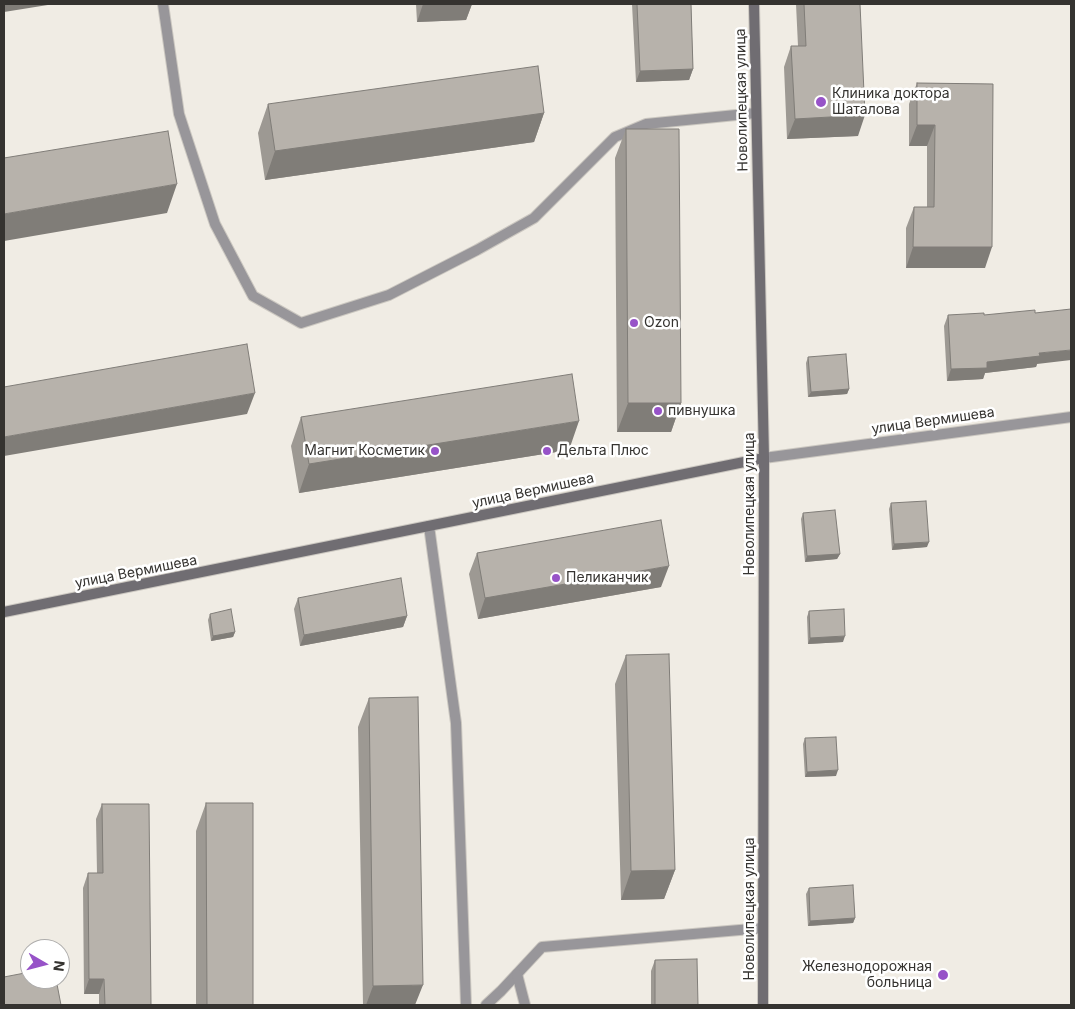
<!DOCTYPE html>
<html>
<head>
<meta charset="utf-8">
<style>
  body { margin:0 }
  #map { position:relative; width:1075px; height:1009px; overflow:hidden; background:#f0ece4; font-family:Inter,sans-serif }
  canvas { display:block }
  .frame { position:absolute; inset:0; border:5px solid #353330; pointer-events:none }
  .north { position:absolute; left:20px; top:939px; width:50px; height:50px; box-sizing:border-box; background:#fff; border:1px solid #aeadac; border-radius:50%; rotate:98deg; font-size:14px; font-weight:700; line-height:20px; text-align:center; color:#353330 }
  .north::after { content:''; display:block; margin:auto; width:18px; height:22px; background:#9753c8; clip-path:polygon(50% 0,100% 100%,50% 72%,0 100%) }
</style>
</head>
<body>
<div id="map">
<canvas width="1075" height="1009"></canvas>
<div class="frame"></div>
<div class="north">N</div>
</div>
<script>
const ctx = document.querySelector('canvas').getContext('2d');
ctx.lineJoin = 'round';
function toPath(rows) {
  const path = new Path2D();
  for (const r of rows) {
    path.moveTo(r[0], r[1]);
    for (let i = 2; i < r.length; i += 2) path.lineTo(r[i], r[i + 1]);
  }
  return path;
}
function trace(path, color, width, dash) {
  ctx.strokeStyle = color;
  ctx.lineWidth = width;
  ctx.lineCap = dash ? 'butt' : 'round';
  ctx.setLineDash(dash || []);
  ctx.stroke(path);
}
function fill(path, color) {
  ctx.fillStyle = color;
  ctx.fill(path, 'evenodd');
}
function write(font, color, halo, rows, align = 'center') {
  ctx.font = font + ' Inter,sans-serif';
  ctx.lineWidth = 5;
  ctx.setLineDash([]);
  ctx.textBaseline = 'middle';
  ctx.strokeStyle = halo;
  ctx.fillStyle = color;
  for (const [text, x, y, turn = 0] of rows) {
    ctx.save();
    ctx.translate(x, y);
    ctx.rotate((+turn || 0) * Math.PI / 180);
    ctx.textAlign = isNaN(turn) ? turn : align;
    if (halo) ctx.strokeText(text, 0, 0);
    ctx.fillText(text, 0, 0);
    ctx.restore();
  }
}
const lane = toPath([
  [163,4,179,114,215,224,253,296,301,323,389,295,477,250,534,218,615,137,646,124,756,113],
  [429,526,456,723,466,1005],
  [486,1005,501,991,542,947,763,928]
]);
const street = toPath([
  [764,458,1071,417],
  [517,974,525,1005]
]);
const secondary = toPath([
  [754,4,764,458,763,1005],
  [4,612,764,458]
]);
const wall = toPath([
  [416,4,472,4,466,20,417,22],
  [632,4,691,4,693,69,689,80,636,82],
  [796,4,860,4,858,136,787,139,784,67,791,46,798,46],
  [917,83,993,84,985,268,906,268,906,228,914,207,927,207,927,146,909,146,909,104],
  [268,104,544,113,534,142,265,180,258,133],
  [626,129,681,403,671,432,617,432,615,158],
  [948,315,984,315,1037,364,1036,367,985,373,983,379,947,381,944,326],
  [808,357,849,389,847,394,808,397,806,363],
  [301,417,569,450,299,493,291,446],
  [891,503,927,547,892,550,889,509],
  [803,513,840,554,837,559,805,562,801,519],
  [477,553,661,587,478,619,469,574],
  [298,598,407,616,403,627,300,646,294,609],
  [809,611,843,642,808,644,807,617],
  [210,614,235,632,233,637,211,641,208,620],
  [626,655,675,870,664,899,621,900,615,684],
  [369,698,415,1005,363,1005,358,727],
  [805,738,836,776,805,777,803,744],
  [206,803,253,1005,196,1005,196,831],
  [102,804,151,1005,99,1005,99,994,84,994,83,888,88,873,97,873,96,819],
  [809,888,855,918,853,923,808,926,806,894],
  [655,960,698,1005,651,1005,651,971]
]);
const shadedWall = toPath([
  [4,4,54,4,4,12],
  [423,4,472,4,466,20,417,22],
  [693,69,689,80,636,82,640,71],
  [544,113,534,142,265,180,275,151],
  [865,115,858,136,787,139,795,119],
  [917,125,935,125,927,146,909,146],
  [177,184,167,213,4,241,4,214],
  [913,247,992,247,985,268,906,268],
  [1071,350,1071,360,1037,364,1036,367,985,373,983,379,947,381,951,369,987,362,1039,353],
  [849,389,847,394,808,397,811,392],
  [255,393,247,414,4,456,4,437],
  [628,403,681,403,671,432,617,432],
  [579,421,569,450,299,493,309,464],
  [929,542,927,547,892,550,894,544],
  [840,554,837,559,805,562,807,556],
  [669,566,661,587,478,619,485,598],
  [407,616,403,627,300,646,304,635],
  [235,632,233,637,211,641,213,636],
  [845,636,843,642,808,644,810,638],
  [838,770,836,776,805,777,807,772],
  [675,870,664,899,621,900,631,871],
  [855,918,853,923,808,926,810,921],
  [89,979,104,979,99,994,84,994],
  [423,985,415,1005,366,1005,373,986]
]);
const building = toPath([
  [637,4,691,4,693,69,640,71,637,4],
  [804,4,860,4,865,115,795,119,791,46,806,46,804,4],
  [538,66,544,113,275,151,268,104,538,66],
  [917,83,993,84,992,247,913,247,914,207,934,207,935,125,917,125,917,83],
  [626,129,679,129,681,403,628,403,626,129],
  [168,131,177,184,4,214,4,158,168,131],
  [1071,309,1071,350,1039,353,1040,356,987,362,987,368,951,369,948,315,984,313,984,315,1035,310,1035,313,1071,309],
  [247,344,255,393,4,437,4,387,247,344],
  [846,354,849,389,811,392,808,357,846,354],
  [572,374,579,421,309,464,301,417,572,374],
  [926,501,929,542,894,544,891,503,926,501],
  [835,510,840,554,807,556,803,513,835,510],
  [661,520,669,566,485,598,477,553,661,520],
  [401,578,407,616,304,635,298,598,401,578],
  [231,609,235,632,213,636,210,614,231,609],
  [844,609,845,636,810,638,809,611,844,609],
  [669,654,675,870,631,871,626,655,669,654],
  [418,697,423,985,373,986,369,698,418,697],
  [836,737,838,770,807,772,805,738,836,737],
  [206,803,253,803,253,1005,207,1005,206,803],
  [102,804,149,804,151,1005,105,1005,104,979,89,979,88,873,103,873,102,804],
  [853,885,855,918,810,921,809,888,853,885],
  [697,959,698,1005,655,1005,655,960,697,959],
  [30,972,30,979,56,979,61,1005,4,1005,4,977,30,972]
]);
const markers = [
  [821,102,6,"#9753c8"],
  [634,323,5,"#9753c8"],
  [658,411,5,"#9753c8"],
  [435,451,5,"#9753c8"],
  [547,451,5,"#9753c8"],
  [556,578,5,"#9753c8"],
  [943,975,6,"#9753c8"]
];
const poiNames = [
  ["Клиника доктора",832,94],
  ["Шаталова",832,110],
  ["Ozon",644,323],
  ["пивнушка",668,411],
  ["Магнит Косметик",425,451,"right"],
  ["Дельта Плюс",557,451],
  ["Пеликанчик",566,578],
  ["Железнодорожная",932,967,"right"],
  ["больница",932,983,"right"]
];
const streetNames = [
  ["Новолипецкая улица",742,100,-91],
  ["улица Вермишева",933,421,-8],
  ["улица Вермишева",533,491,-12],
  ["Новолипецкая улица",750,504,-90],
  ["улица Вермишева",136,572,-11],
  ["Новолипецкая улица",750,909,-90]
];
trace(lane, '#cbc7c0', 12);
trace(street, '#cbc7c0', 12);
trace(secondary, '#cbc7c0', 12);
trace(lane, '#98969a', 10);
trace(street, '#98969a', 10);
trace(secondary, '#706d72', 10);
fill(wall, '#9d9993');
fill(shadedWall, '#807d78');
fill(building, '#b7b2ab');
trace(building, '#807d78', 1);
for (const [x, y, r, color] of markers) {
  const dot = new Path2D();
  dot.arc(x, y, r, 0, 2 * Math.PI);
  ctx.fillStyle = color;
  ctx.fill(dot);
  trace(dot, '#fff', 2);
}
write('14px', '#353330', '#fff', poiNames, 'left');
write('14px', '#353330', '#fff', streetNames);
</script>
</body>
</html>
